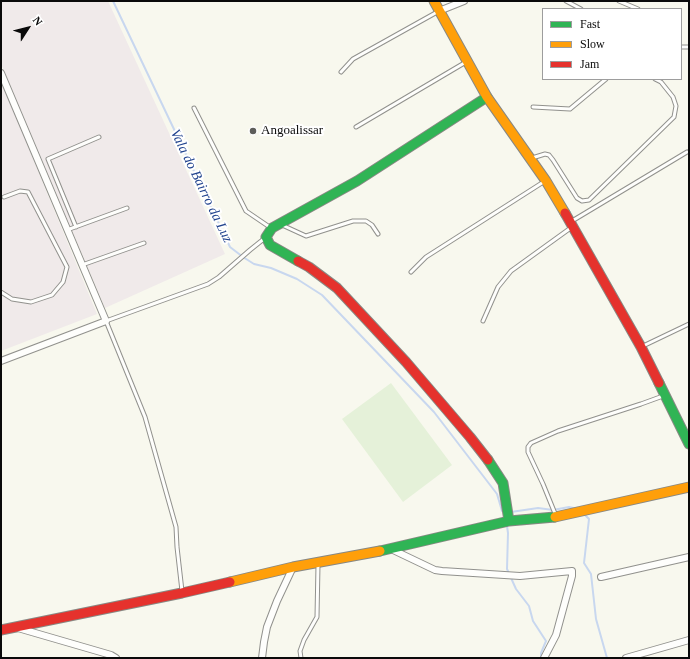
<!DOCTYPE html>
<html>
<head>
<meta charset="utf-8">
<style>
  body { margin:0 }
  #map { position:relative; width:690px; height:659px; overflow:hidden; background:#f8f8ee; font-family:Georgia,serif }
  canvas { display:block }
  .frame { position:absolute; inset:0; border:2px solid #0a0a0a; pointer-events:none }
  .legend { position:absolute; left:542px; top:8px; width:140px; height:72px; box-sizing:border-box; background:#fff; border:1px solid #9d9d9d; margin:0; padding:5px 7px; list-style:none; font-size:12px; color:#0a0a0a }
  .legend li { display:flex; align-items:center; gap:8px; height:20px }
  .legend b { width:20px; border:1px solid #9d9d9d }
  .north { position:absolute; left:8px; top:8px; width:40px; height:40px; -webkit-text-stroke:3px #fff; paint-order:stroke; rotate:54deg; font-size:11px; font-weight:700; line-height:16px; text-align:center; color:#0a0a0a }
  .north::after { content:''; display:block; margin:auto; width:14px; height:18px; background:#0a0a0a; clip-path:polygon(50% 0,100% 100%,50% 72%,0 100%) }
</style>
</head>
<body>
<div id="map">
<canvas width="690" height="659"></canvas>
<div class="frame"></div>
<ul class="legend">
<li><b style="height:5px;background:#30b455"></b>Fast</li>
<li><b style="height:5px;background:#ff9f0a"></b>Slow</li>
<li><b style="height:5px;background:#e5322d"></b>Jam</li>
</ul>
<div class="north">N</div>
</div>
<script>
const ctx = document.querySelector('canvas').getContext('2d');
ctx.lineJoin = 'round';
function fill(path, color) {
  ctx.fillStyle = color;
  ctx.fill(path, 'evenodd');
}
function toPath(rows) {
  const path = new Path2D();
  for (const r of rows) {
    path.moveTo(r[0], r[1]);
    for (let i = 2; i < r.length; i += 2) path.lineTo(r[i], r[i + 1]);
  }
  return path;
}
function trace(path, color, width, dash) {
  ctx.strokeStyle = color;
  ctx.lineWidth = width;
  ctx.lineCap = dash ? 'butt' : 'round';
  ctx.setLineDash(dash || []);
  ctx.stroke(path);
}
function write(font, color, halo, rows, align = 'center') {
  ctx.font = font + ' Georgia,serif';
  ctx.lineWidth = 4;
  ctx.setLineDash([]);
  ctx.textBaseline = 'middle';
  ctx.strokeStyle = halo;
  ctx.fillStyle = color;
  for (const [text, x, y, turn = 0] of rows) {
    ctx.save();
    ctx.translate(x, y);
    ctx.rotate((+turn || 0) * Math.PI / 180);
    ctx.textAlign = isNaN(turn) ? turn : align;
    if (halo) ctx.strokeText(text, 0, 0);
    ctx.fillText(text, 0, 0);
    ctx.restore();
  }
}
const industrial = toPath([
  [1,1,108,1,225,254,105,308,1,64],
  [1,81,97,314,1,351]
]);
const pitch = toPath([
  [391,383,452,465,403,502,342,419]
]);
const stream = toPath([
  [113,1,230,247,243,257,254,264,271,268,297,279,322,295,434,412,497,494,502,511,505,511],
  [511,512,538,508,553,510,569,507,578,509],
  [584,514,589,519,584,563,591,574,596,619,607,658],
  [506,525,507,526,508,533,507,569,516,589,529,606,533,621,546,641,541,653,541,658]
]);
const lane = toPath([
  [566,1,581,9],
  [619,1,638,9],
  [681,47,689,47],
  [341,72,353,59,439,11],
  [533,107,570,109,606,79],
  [194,108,246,211,271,228],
  [356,127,466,62],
  [532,158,545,154,549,155,553,160,577,198,582,201,589,200,674,117,676,106,673,97,661,82,655,79],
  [572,221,687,152],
  [282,225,306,236,353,221,366,221,372,225,378,234],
  [76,227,48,159,99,137],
  [67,230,127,208],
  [82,265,144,243],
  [411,272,426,257,545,181],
  [1,292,12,299,31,302,52,295,63,282,67,267,28,192,20,191,4,197],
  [483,321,498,287,511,271,572,227],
  [643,346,689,324],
  [556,516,543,484,528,452,528,447,531,443,558,431,641,404,663,396],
  [182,591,177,547,176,527,145,417,106,321,208,284,219,277,250,250,265,238],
  [301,658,300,651,304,640,317,617,318,565]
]);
const street = toPath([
  [439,11,464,1],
  [1,73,106,321,1,361],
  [391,549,435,570,442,571,520,576,572,571,572,576,556,635,544,658],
  [601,577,689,557],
  [18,628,111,655,116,658],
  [262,658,264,642,267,627,277,601,293,567],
  [626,658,689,640]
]);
const fast = toPath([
  [298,261,270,245,266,237,272,228,357,181,487,97],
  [659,383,689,444],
  [488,460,503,483,509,521],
  [380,551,509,521,555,517]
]);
const slow = toPath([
  [434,1,487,97,546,181,565,213],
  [555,517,689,487],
  [230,582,293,567,380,551]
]);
const jam = toPath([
  [565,213,641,347,659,383],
  [298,261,309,267,337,288,406,362,470,437,488,460],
  [1,630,182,593,230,582]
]);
const markers = [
  [253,131,4,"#5d5d5a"]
];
const poiNames = [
  ["Angoalissar",261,131]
];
const waterNames = [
  ["Vala do Bairro da Luz",201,186,64]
];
fill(industrial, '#f0eaea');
fill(pitch, '#e5f1d9');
trace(stream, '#c8d7ef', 2);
trace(lane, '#91918d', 5);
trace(street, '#91918d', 8);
trace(fast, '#888883', 11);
trace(slow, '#888883', 11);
trace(jam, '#888883', 11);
trace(lane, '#fefefc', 3);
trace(street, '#fefefc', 6);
trace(fast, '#30b455', 9);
trace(slow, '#ff9f0a', 9);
trace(jam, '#e5322d', 9);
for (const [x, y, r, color] of markers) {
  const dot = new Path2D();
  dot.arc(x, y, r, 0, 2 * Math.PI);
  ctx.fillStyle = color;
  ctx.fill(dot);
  trace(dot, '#fff', 1.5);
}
write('13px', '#0a0a0a', '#fff', poiNames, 'left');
write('italic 14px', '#21438e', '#fff', waterNames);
</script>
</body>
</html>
